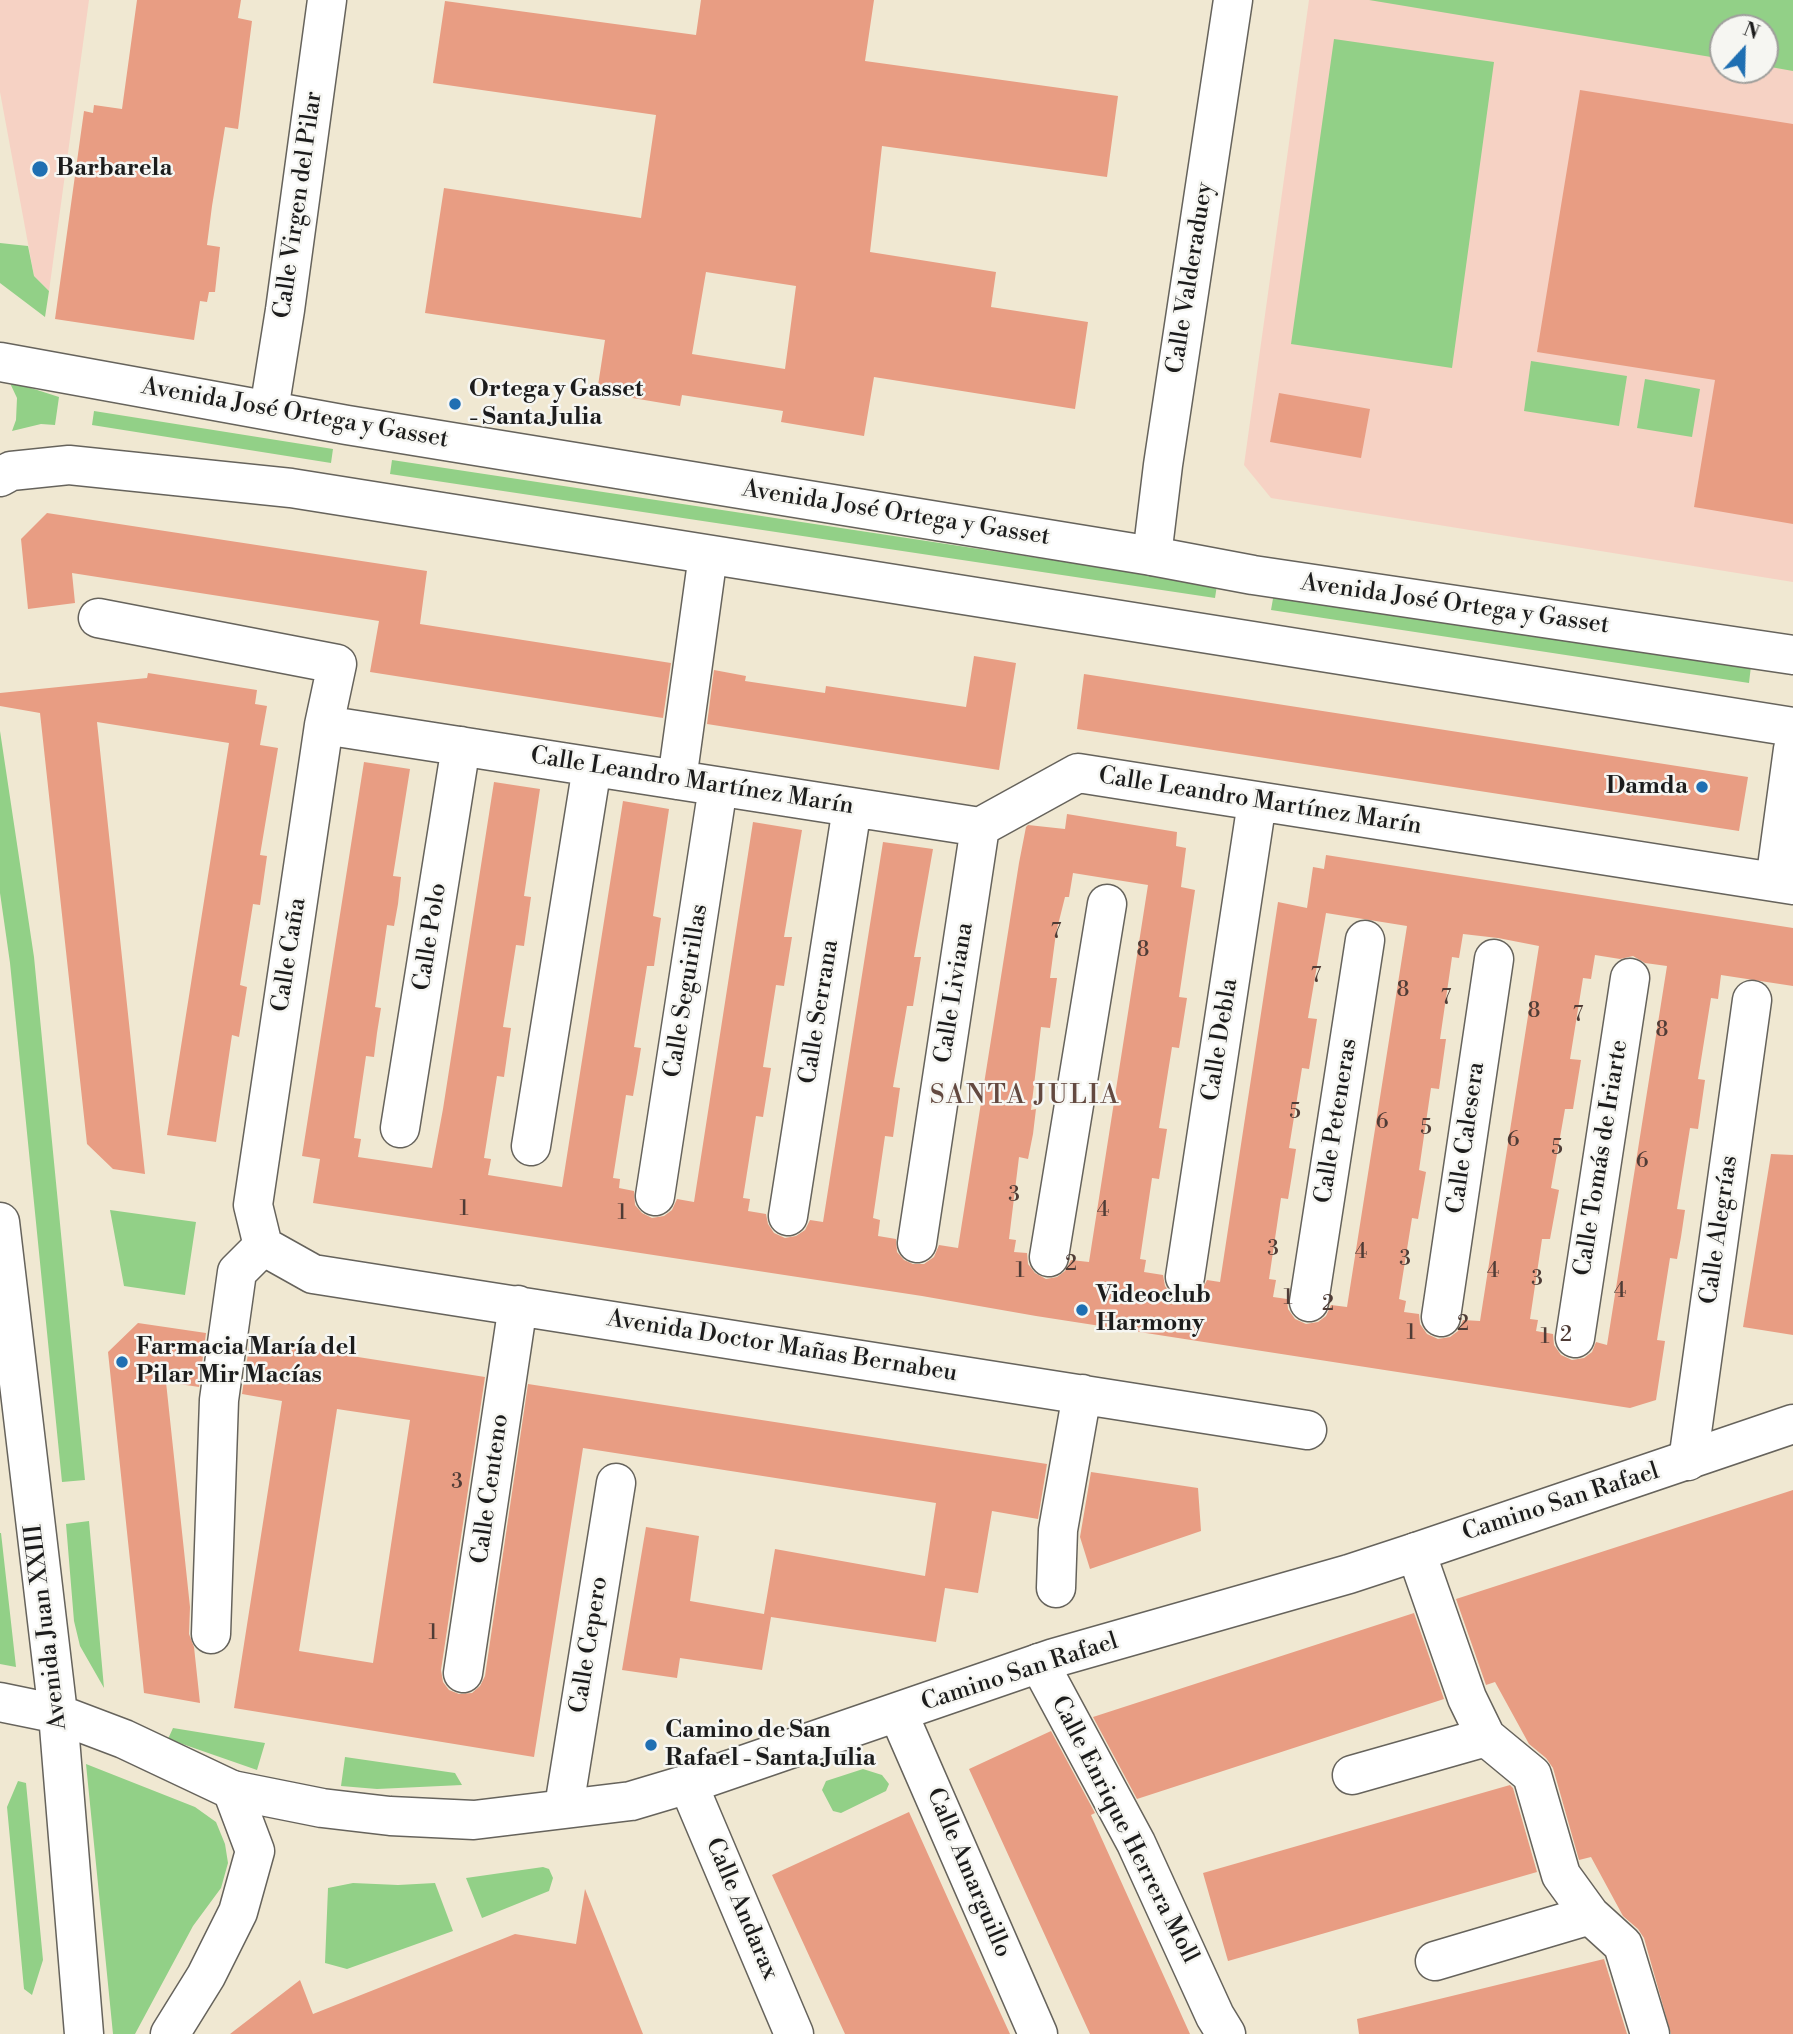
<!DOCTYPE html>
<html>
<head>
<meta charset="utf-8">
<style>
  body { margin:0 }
  #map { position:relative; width:1793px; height:2034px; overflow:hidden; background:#f0e8d2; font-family:"Libre Bodoni",serif }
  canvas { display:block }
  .north { position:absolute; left:1709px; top:14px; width:70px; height:70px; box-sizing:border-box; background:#f6f6f2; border:2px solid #9f9f9c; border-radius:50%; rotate:22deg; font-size:19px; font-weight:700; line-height:28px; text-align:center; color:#1c1c1c }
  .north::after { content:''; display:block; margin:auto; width:24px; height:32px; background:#1f6fb2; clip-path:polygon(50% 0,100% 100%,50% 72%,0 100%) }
</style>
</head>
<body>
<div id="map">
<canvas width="1793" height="2034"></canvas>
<div class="north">N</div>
</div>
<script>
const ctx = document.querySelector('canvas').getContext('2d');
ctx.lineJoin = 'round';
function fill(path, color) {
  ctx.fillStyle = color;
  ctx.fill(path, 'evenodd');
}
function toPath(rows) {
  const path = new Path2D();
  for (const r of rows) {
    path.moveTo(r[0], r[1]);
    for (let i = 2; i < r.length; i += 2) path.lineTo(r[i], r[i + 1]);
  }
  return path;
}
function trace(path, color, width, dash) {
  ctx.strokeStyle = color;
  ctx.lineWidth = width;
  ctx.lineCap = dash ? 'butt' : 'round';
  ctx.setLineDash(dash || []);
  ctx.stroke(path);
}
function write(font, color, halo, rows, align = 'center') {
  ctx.font = font + ' "Libre Bodoni",serif';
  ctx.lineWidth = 5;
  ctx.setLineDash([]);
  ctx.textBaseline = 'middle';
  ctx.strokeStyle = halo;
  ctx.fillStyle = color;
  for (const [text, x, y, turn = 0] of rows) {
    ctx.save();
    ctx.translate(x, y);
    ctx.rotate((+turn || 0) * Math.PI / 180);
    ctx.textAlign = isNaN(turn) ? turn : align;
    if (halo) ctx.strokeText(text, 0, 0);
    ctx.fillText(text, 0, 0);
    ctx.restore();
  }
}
const built = toPath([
  [0,0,89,0,49,291,34,276,0,92],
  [1309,0,1793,0,1793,582,1271,498,1244,465],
  [1723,28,1765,28,1765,70,1723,70]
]);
const green = toPath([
  [1369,0,1793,0,1793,71,1765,66,1765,28,1723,28,1723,59],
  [1334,39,1494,62,1452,368,1291,344],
  [0,243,28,246,34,276,49,291,45,317,0,283],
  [1531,361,1627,376,1619,426,1524,411],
  [1645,379,1700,389,1692,437,1637,428],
  [9,381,59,397,55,425,41,424,12,431,16,420,17,398],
  [94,411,333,449,331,463,92,425],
  [392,460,1217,585,1215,598,390,474],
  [1274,593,1751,666,1749,683,1271,610],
  [0,731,34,957,85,1480,62,1482,10,963,0,893],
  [110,1210,196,1222,185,1295,124,1286],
  [89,1521,104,1688,80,1646,74,1621,66,1524],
  [0,1533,1,1533,16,1667,0,1664],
  [173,1728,265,1743,257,1770,168,1739],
  [345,1757,455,1773,462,1785,377,1789,341,1786],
  [86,1764,195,1807,216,1822,225,1844,228,1863,221,1888,193,1926,135,2034,113,2034],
  [863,1769,882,1775,889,1784,886,1791,841,1813,833,1811,822,1790,826,1781],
  [18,1781,26,1783,43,1960,32,1995,24,1989,7,1807],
  [543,1867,549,1869,553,1878,549,1891,482,1918,466,1878],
  [353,1883,398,1885,435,1883,453,1931,347,1969,325,1963,328,1888]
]);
const building = toPath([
  [137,0,241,0,238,18,252,21,238,129,225,127,212,206,207,245,220,247,215,292,209,292,207,302,200,301,194,340,55,319,84,111,93,113,94,105,122,109],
  [701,0,874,0,865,61,1118,96,1107,177,882,146,870,252,996,272,991,307,1088,322,1075,409,874,377,864,436,781,422,783,411,682,395,680,406,597,392,605,340,425,313,444,188,641,218,656,115,433,83,445,1,696,35],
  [706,272,796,286,785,369,692,354],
  [1580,90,1793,124,1793,524,1694,507,1715,380,1537,352],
  [1279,393,1370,409,1361,458,1270,442],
  [47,513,427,571,420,624,671,663,663,718,370,672,379,621,72,573,75,603,28,609,21,539],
  [974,656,1016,663,999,770,707,724,714,670,746,676,745,681,825,693,826,686,966,707],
  [148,673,257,690,255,704,267,706,260,745,278,748,260,855,267,856,260,905,253,904,240,985,247,987,239,1037,232,1035,216,1142,167,1135,229,743,97,722,145,1174,113,1169,87,1144,40,713,0,706,0,693,147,678],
  [1084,674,1748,777,1739,831,1077,729],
  [364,762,410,769,393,876,401,877,398,904,394,926,387,925,375,1007,381,1008,377,1033,374,1057,366,1056,354,1138,361,1139,358,1157,432,1168,443,1109,494,782,520,786,540,789,524,896,531,897,524,946,516,945,503,1027,511,1028,504,1077,497,1076,484,1158,491,1159,488,1175,562,1187,623,801,669,809,653,916,661,918,654,966,647,966,634,1047,641,1048,637,1073,633,1096,626,1095,613,1178,620,1179,619,1188,634,1191,635,1205,642,1213,652,1218,664,1216,672,1210,677,1199,694,1202,753,822,802,830,784,937,792,937,784,986,776,985,763,1067,771,1068,763,1117,756,1116,743,1198,750,1199,748,1211,766,1214,768,1224,774,1233,785,1238,796,1236,805,1230,810,1220,823,1222,883,842,933,849,914,957,921,957,913,1006,907,1006,893,1087,900,1088,893,1137,885,1136,873,1218,880,1220,878,1236,896,1239,897,1252,904,1260,913,1264,924,1264,934,1257,939,1245,958,1248,1019,863,1026,827,1028,825,1065,829,1067,814,1177,832,1176,846,1186,848,1181,887,1195,890,1179,997,1187,998,1179,1048,1172,1047,1159,1128,1167,1129,1159,1179,1152,1178,1140,1259,1146,1260,1144,1272,1163,1275,1165,1286,1171,1294,1181,1298,1194,1297,1202,1290,1207,1280,1220,1282,1278,902,1307,908,1313,867,1324,869,1326,855,1793,928,1793,986,1721,975,1718,999,1711,998,1698,1079,1705,1080,1698,1129,1690,1128,1677,1209,1685,1210,1681,1237,1677,1259,1670,1258,1657,1340,1665,1341,1656,1400,1630,1408,1036,1316,922,1296,313,1203,320,1159,302,1156],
  [1073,873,1148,885,1089,1262,1071,1260,1065,1271,1057,1277,1046,1279,1035,1273,1028,1264,1027,1253,1014,1252,1016,1240,1009,1239,1019,1157,1028,1159,1033,1134,1036,1109,1031,1110,1041,1027,1050,1028,1057,978,1050,978,1056,933,1065,897,1069,897],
  [1326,913,1407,926,1347,1307,1331,1305,1326,1316,1318,1322,1306,1324,1295,1319,1288,1309,1287,1299,1273,1297,1276,1280,1269,1279,1281,1198,1288,1199,1292,1175,1296,1149,1289,1148,1302,1068,1309,1069,1317,1019,1308,1018],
  [1463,934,1498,938,1539,946,1480,1321,1463,1320,1458,1331,1450,1337,1438,1339,1427,1334,1420,1324,1419,1314,1404,1312,1406,1301,1399,1299,1412,1218,1418,1219,1426,1172,1419,1170,1431,1088,1439,1089,1446,1039,1440,1039,1452,957,1459,958],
  [1595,955,1620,959,1633,956,1645,963,1667,966,1607,1345,1596,1342,1592,1352,1584,1358,1572,1360,1561,1355,1554,1345,1553,1334,1536,1331,1538,1320,1530,1319,1542,1239,1550,1239,1559,1190,1551,1188,1565,1109,1573,1109,1581,1060,1570,1059,1583,978,1591,979],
  [1771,1154,1793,1155,1793,1335,1743,1327],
  [138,1323,206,1333,199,1387,166,1382,190,1607,189,1634,194,1647,200,1703,144,1693,108,1352],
  [250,1340,485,1377,441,1670,443,1682,449,1690,459,1694,472,1693,480,1686,485,1676,528,1384,1047,1464,1038,1519,992,1511,978,1593,945,1588,936,1642,771,1617,762,1670,680,1658,677,1678,622,1670,646,1527,699,1536,690,1601,764,1614,775,1549,925,1576,936,1503,583,1448,534,1757,234,1708,282,1401,242,1394],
  [337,1409,410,1420,373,1663,299,1651],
  [1091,1472,1198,1488,1201,1531,1090,1569,1080,1537],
  [1793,1490,1793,2034,1671,2034,1644,1938,1638,1929,1623,1916,1591,1857,1579,1860,1553,1768,1546,1758,1529,1744,1495,1682,1486,1685,1456,1599],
  [1414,1613,1444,1699,1137,1799,1093,1717],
  [1051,1731,1095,1813,1091,1815,1190,2034,1090,2034,969,1769],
  [1510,1785,1513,1788,1537,1872,1228,1961,1203,1873],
  [909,1812,949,1901,1010,2034,845,2034,772,1875],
  [585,1889,643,2034,230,2034,300,1980,313,2014,515,1934,576,1944],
  [1604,1959,1627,2034,1359,2034,1357,2019]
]);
const street = toPath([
  [269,410,285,310,327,0],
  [1152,556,1163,465,1233,0],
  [98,618,337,664,324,725,253,1205,263,1246],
  [324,725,980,827,1078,773,1793,885],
  [677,780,708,555],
  [1775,882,1793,749],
  [400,1128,461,746],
  [531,1146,592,767],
  [655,1196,718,787],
  [788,1216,852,808],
  [917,1243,980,827],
  [263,1246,313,1274,1307,1430],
  [1049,1257,1107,904],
  [1185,1277,1257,802],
  [1309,1302,1365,940],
  [1441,1317,1494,959],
  [1575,1338,1630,978],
  [1688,1461,1752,1000],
  [1416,1552,1467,1698,1486,1737,1532,1775,1561,1875,1590,1915,1623,1945,1650,2034],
  [1056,1588,1058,1530,1082,1394],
  [211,1634,219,1400,237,1272,263,1246],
  [1039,1663,1136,1843,1215,2016,1226,2034],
  [463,1673,518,1305],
  [898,1713,1038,2034],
  [1352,1775,1486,1737],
  [688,1784,794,2034],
  [564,1807,616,1483],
  [1435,1961,1590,1915]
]);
const secondary = toPath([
  [0,362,347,425,1152,556,1253,575,1793,655],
  [0,477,11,471,69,465,291,488,1793,727],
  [232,1790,322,1808,390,1816,474,1820,631,1801,688,1784,1054,1658,1349,1574,1416,1552,1793,1424]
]);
const primary = toPath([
  [0,1222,58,1714,84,2034],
  [0,1702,58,1714,124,1739,232,1790,255,1851,238,1912,206,1976,170,2034]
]);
const markers = [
  [40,169,9,"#1f6fb2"],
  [455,404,7,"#1f6fb2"],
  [1702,787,7,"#1f6fb2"],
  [1082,1310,7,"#1f6fb2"],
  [122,1362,7,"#1f6fb2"],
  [651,1745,7,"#1f6fb2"]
];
const numberNames = [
  ["7",1056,933],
  ["8",1143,951],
  ["7",1316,977],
  ["8",1403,991],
  ["7",1446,999],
  ["8",1534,1012],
  ["7",1578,1016],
  ["8",1662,1031],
  ["5",1295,1113],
  ["6",1382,1123],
  ["5",1426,1129],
  ["6",1513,1141],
  ["5",1557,1149],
  ["6",1642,1162],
  ["3",1014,1196],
  ["1",464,1210],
  ["4",1103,1211],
  ["1",622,1214],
  ["3",1273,1250],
  ["4",1361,1253],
  ["3",1405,1260],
  ["2",1071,1265],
  ["1",1020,1272],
  ["4",1493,1272],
  ["3",1537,1280],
  ["4",1620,1292],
  ["1",1288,1299],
  ["2",1328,1305],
  ["2",1463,1325],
  ["1",1411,1334],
  ["2",1566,1336],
  ["1",1545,1338],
  ["3",457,1483],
  ["1",433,1634]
];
const poiNames = [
  ["Barbarela",56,169],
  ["Ortega y Gasset",469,390],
  ["- Santa Julia",469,418],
  ["Damda",1688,787,"right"],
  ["Videoclub",1096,1296],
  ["Harmony",1096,1324],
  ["Farmacia María del",136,1348],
  ["Pilar Mir Macías",136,1376],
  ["Camino de San",665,1731],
  ["Rafael - Santa Julia",665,1759]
];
const streetNames = [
  ["Calle Virgen del Pilar",299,205,-82],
  ["Calle Valderaduey",1191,278,-81],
  ["Avenida José Ortega y Gasset",295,414,10],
  ["Avenida José Ortega y Gasset",896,514,9],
  ["Avenida José Ortega y Gasset",1455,605,8],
  ["Calle Leandro Martínez Marín",692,782,9],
  ["Calle Leandro Martínez Marín",1260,802,9],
  ["Calle Polo",431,937,-81],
  ["Calle Caña",290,955,-81],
  ["Calle Seguirillas",687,991,-81],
  ["Calle Liviana",955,993,-81],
  ["Calle Serrana",820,1012,-81],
  ["Calle Debla",1221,1040,-81],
  ["Calle Peteneras",1337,1121,-81],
  ["Calle Calesera",1467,1138,-82],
  ["Calle Tomás de Iriarte",1602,1158,-81],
  ["Calle Alegrías",1720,1230,-82],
  ["Avenida Doctor Mañas Bernabeu",782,1347,9],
  ["Calle Centeno",491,1489,-82],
  ["Camino San Rafael",1561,1503,-18],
  ["Avenida Juan XXIII",47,1627,-97],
  ["Calle Cepero",590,1645,-81],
  ["Camino San Rafael",1020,1673,-18],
  ["Calle Enrique Herrera Moll",1124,1830,63],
  ["Calle Amarguillo",968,1873,67],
  ["Calle Andarax",741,1909,67]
];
const neighbourhoodNames = [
  ["SANTA JULIA",1025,1097]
];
fill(built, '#f6d2c4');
fill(green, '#92d087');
fill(building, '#e89d83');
trace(street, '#66635c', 41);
trace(secondary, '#66635c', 41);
trace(primary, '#66635c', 41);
trace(street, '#fff', 38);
trace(secondary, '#fff', 38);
trace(primary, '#fff', 38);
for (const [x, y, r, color] of markers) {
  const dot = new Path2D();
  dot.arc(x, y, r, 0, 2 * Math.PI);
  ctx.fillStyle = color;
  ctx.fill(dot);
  trace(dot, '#f6f6f2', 2.5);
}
write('21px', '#4f3c36', null, numberNames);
write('bold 24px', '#1c1c1c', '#f6f6f2', poiNames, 'left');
write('24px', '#1c1c1c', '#f6f6f2', streetNames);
ctx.letterSpacing = '2px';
write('26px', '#634940', '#f6f6f2', neighbourhoodNames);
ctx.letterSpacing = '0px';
</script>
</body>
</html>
